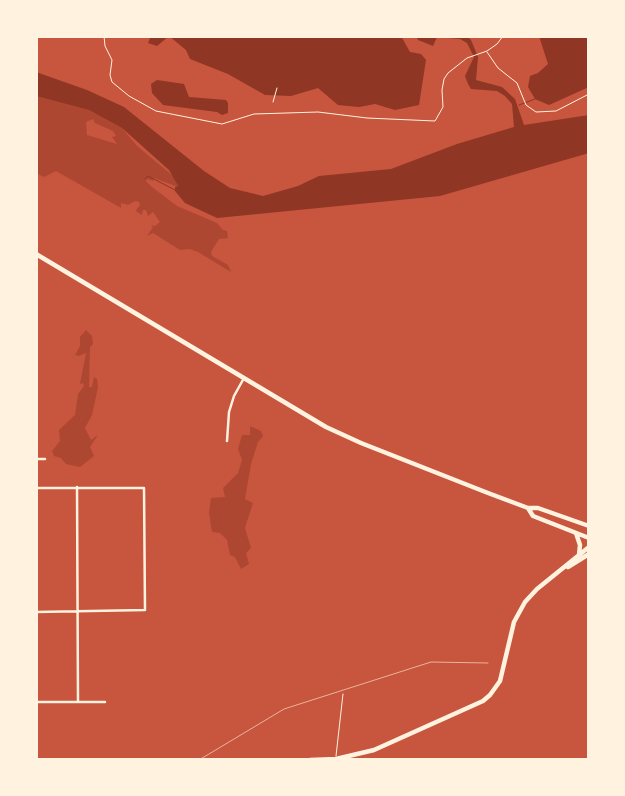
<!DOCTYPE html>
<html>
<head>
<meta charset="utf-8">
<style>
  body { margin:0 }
  #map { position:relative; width:625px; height:796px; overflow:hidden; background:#c8553d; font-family:Overpass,sans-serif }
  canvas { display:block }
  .frame { position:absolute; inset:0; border:38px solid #fff3e0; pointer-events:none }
</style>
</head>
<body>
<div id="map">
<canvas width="625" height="796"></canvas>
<div class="frame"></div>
</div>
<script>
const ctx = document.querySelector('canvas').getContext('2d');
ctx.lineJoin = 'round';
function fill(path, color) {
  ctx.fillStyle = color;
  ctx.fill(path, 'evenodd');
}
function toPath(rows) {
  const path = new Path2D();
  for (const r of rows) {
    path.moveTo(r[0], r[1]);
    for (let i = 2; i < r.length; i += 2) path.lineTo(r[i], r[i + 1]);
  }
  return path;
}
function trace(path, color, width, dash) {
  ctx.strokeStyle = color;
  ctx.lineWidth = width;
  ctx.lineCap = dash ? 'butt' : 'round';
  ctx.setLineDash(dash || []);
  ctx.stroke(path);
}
const green = toPath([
  [36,96,89,110,122,128,137,146,173,176,178,187,154,178,153,181,147,179,146,181,152,187,177,206,217,223,223,230,227,231,228,238,219,239,211,252,212,256,228,265,231,272,198,252,190,249,180,250,153,233,147,236,153,227,151,225,155,226,160,222,153,212,148,216,146,210,143,210,142,215,137,212,136,210,140,205,139,202,135,201,128,205,121,203,121,208,56,171,44,177,36,173],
  [93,119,95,123,113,131,116,136,112,137,117,144,87,135,86,122],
  [86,330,92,336,93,344,90,347,89,387,92,387,94,377,97,379,98,387,92,415,85,428,91,440,98,435,90,447,94,456,80,467,66,464,61,458,54,456,52,451,60,441,59,430,75,415,78,394,84,386,83,383,80,384,86,353,79,356,75,355,80,346,80,337],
  [250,426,261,431,263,436,258,442,251,464,245,499,253,503,245,528,251,548,246,553,249,564,241,569,235,557,230,555,227,540,220,533,212,532,209,513,211,498,225,497,223,488,238,473,242,460,238,449,242,435,250,435]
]);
const water = toPath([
  [151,36,169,36,157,46,148,43],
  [169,36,401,36,410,52,421,54,426,60,419,105,395,110,375,104,359,107,338,105,318,88,291,96,265,95,228,74,190,59,186,50],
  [416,36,467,36,471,40,478,57,476,80,502,87,515,99,524,125,589,115,589,153,440,196,217,218,185,203,175,191,175,187,178,186,169,170,122,128,89,110,36,96,36,72,87,90,124,107,204,171,230,188,263,196,298,186,319,176,391,169,457,144,514,127,512,104,505,96,497,91,471,89,468,84,465,76,474,57,467,43,460,39,437,37,433,46,418,40],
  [539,36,589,36,589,87,549,105,535,99,528,87,530,76,538,73,548,64],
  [157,80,184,84,189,97,226,100,228,103,228,113,222,115,217,112,163,105,152,93,151,84]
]);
const stream = toPath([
  [519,105,535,99],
  [145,179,148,176,175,190]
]);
const path = toPath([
  [104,36,105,46,112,60,110,75,112,82,129,96,156,111,222,124,254,114,318,112,367,118,435,121,443,107,442,90,444,79,448,73,467,58,487,51,497,44,503,36],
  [487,52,498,68,517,83,526,105,536,112,556,111,589,94],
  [273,102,277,88]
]);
const service = toPath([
  [336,756,343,694]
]);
const minor = toPath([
  [227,441,229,412,234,396,244,378],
  [36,459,45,459],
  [77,487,78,702],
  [36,488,144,488,145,610,36,612],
  [36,702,105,702]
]);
const primary = toPath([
  [36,254,326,427,361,443,488,493,528,508,538,508,589,526],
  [528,508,533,516,589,538],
  [576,533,580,545,579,555],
  [568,567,589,554],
  [310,760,336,759,374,750,483,701,490,695,500,681,514,622,525,602,537,589,589,547]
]);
const rail = toPath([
  [199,760,284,709,431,662,488,663]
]);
fill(green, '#ae4732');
fill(water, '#8f3625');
trace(stream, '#8f3625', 1);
trace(path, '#fff3e0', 1);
trace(service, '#fff3e0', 1);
trace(minor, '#fff3e0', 2.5);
trace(primary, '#fff3e0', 4.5);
trace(rail, '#e9b49f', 1);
</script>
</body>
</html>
